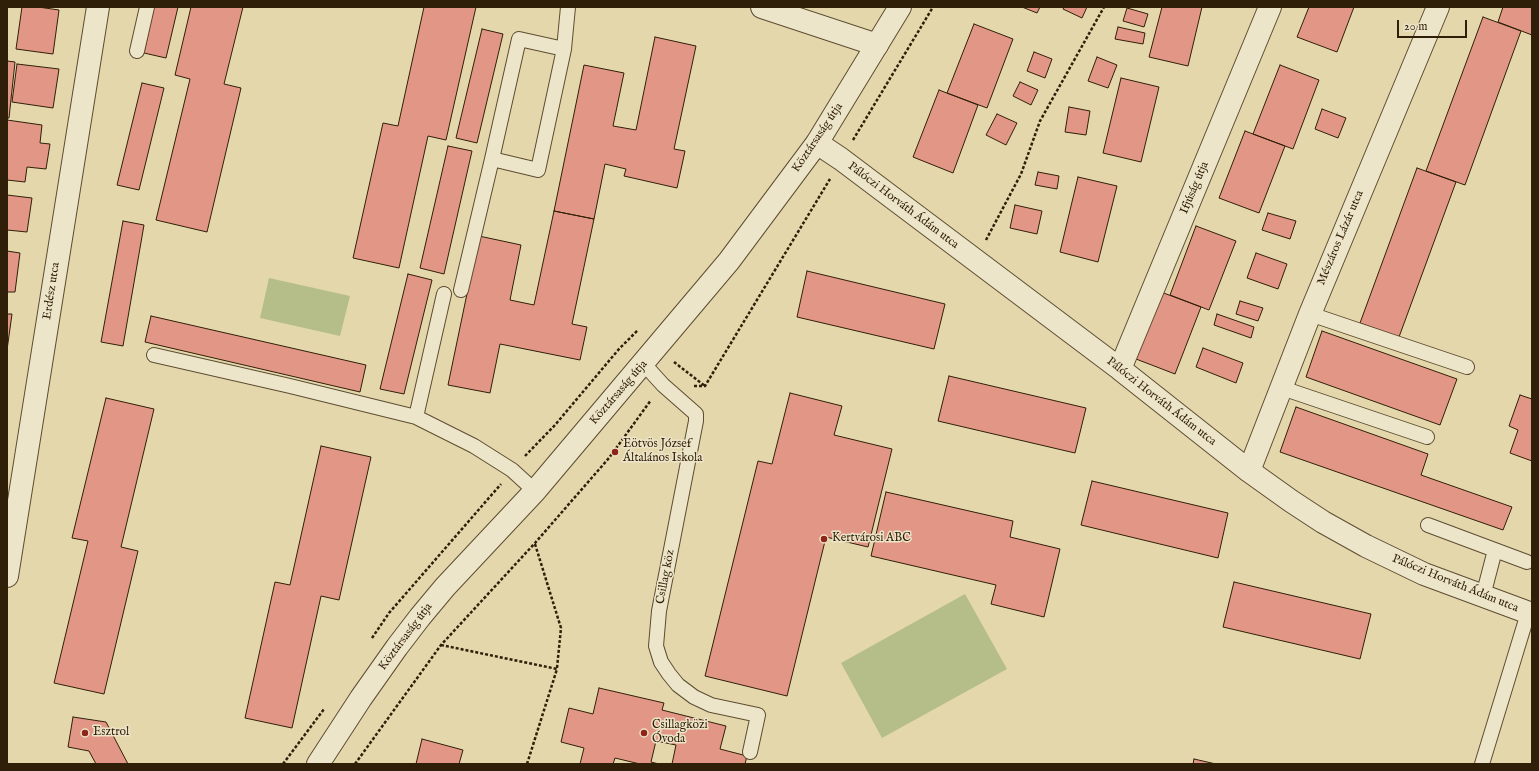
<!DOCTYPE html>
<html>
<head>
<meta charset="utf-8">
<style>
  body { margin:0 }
  #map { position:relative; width:1539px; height:771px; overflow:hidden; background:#e4d7ac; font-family:"IM FELL English",serif }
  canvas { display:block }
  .frame { position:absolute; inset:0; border:8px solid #301f08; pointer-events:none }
  .scale { position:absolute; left:1397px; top:20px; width:70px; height:18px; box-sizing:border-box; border:2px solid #301f08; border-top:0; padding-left:5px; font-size:12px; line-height:14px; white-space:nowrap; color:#301f08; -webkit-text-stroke:3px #ede5c9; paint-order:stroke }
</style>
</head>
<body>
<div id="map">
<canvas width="1539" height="771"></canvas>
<div class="frame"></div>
<div class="scale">20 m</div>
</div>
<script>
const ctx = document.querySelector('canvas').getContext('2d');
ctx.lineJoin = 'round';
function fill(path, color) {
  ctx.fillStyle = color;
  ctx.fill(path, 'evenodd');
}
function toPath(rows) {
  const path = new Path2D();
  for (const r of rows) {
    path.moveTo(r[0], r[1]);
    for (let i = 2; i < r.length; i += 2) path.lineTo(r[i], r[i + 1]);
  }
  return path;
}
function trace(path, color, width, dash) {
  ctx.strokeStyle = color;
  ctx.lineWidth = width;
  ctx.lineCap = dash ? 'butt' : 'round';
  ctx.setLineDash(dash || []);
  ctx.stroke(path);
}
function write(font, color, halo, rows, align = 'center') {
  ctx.font = font + ' "IM FELL English",serif';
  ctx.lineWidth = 3;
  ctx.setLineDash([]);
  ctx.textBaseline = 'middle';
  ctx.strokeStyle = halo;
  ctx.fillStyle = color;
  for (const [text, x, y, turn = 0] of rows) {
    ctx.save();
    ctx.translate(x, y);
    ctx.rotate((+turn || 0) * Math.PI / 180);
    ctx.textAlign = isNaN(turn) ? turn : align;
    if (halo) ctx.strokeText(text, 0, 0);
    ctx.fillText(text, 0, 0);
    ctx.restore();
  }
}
const green = toPath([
  [269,278,350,296,340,336,260,318],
  [965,594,1007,669,882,738,841,663]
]);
const building = toPath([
  [22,7,38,7,59,10,53,54,16,49,22,7],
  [154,7,178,7,166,58,144,53,154,7],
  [191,7,243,7,224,84,241,88,207,232,156,220,190,79,175,75,191,7],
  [424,7,476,7,446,140,428,136,399,268,353,258,383,123,398,126,424,7],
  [1022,7,1040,7,1037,13,1022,7],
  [1064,7,1087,7,1082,18,1063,9,1064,7],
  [1162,7,1202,7,1188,66,1149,57,1162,7],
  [1309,7,1354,7,1337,52,1297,37,1309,7],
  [1503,7,1532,7,1532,35,1498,22,1503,7],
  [1127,8,1148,14,1144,27,1123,21,1127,8],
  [1483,17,1521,31,1465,185,1426,171,1483,17],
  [974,24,1013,39,987,108,947,93,974,24],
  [1118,27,1145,33,1143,44,1115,39,1118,27],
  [482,29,503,34,477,143,456,138,482,29],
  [655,37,696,46,674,149,685,151,677,188,624,176,626,169,605,164,594,219,554,211,584,65,624,73,613,126,636,130,655,37],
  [1034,52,1052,59,1045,78,1027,71,1034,52],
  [1097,57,1117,65,1108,88,1088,81,1097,57],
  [7,61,15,62,9,118,7,118,7,61],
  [17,64,59,69,53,108,12,102,17,64],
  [1280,65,1319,80,1293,149,1253,134,1280,65],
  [1121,78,1159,87,1141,162,1103,153,1121,78],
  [1020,82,1038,90,1031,105,1013,96,1020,82],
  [142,83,164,88,139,190,117,185,142,83],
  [939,90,978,105,953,173,913,157,939,90],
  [1069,107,1090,111,1086,135,1065,132,1069,107],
  [1322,109,1346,118,1338,138,1315,129,1322,109],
  [997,114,1017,123,1006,145,986,135,997,114],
  [7,120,42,125,40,143,50,144,46,169,27,167,25,182,7,180,7,120],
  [1245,131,1285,146,1259,213,1219,198,1245,131],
  [448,146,472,151,444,274,420,268,448,146],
  [1417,168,1456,182,1399,337,1360,323,1417,168],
  [1038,172,1059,176,1057,189,1035,185,1038,172],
  [1078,177,1117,186,1098,262,1060,252,1078,177],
  [7,195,32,198,27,232,7,230,7,195],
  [1015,205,1042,211,1037,234,1010,228,1015,205],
  [554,211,594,219,572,324,587,327,580,360,500,344,490,393,448,385,479,236,521,245,510,300,534,305,554,211],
  [1268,213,1296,221,1290,239,1262,230,1268,213],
  [123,221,144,225,123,346,101,342,123,221],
  [1196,226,1236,241,1209,310,1170,295,1196,226],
  [7,251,20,253,15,292,7,292,7,251],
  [1256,253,1287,264,1278,289,1247,278,1256,253],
  [807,271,945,304,934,349,797,317,807,271],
  [408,274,432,280,404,394,380,389,408,274],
  [1161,292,1201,307,1175,374,1136,359,1161,292],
  [1240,301,1263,308,1258,321,1236,314,1240,301],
  [7,314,12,314,7,350,7,314],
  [1217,314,1254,327,1251,338,1214,325,1217,314],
  [151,316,366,365,360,392,145,342,151,316],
  [1322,331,1457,379,1440,425,1306,377,1322,331],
  [1203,348,1243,363,1236,383,1196,367,1203,348],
  [949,376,1086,408,1075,453,938,421,949,376],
  [790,393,842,406,834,435,892,449,868,547,826,537,787,696,705,676,758,461,772,464,790,393],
  [1520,395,1532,399,1532,461,1510,453,1518,430,1509,426,1520,395],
  [106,398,154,409,121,547,138,551,104,694,54,683,88,541,72,538,106,398],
  [1296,407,1428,454,1421,475,1512,507,1503,530,1280,452,1296,407],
  [321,446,371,457,339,600,321,596,292,728,245,718,275,582,290,585,321,446],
  [1092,481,1228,513,1218,558,1081,525,1092,481],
  [886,492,1013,521,1010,537,1060,549,1044,617,991,604,996,585,871,556,886,492],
  [1234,582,1371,614,1360,659,1223,627,1234,582],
  [599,688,664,703,662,710,726,726,720,749,747,756,745,764,672,764,676,745,656,741,651,762,659,764,640,764,615,758,613,764,580,764,584,748,561,742,569,708,593,714,599,688],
  [73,717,106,722,128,764,96,764,89,751,68,747,73,717],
  [422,739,463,750,459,764,416,764,422,739],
  [1194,759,1216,764,1193,764,1194,759]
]);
const path = toPath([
  [853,140,933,7],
  [986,240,1021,174,1040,121,1104,7],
  [674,362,705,386],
  [694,386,705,386,830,179],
  [525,456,555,425,619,349,638,330],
  [535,544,561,628,557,668],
  [372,638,389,613,501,484],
  [441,645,557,669,527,764],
  [283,764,324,709],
  [355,764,441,645,535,543,609,458,651,400]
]);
const service = toPath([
  [137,51,147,7],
  [492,159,519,39,564,49],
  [461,290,492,159,538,170,564,49,568,7],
  [1310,314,1467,367],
  [154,355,290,386,416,417,474,446,512,470,535,491],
  [644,364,663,385,696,414,696,421,659,611,656,646,661,662,669,674,678,685,694,697,711,705,758,715,750,752],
  [1282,388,1427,437],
  [416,417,444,294],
  [1428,525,1527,562],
  [1483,596,1495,550],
  [1482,764,1528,613]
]);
const minor = toPath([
  [762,7,877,45],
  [817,143,841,159,1120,369,1249,471,1291,501,1323,522,1366,546,1424,574,1532,614],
  [1120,369,1270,7],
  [1249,471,1310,314,1438,7],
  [7,576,98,7]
]);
const tertiary = toPath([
  [318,764,361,698,397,647,420,617,445,587,535,491,729,261,817,143,900,7]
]);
const markers = [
  [615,452,4,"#8f2418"],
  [824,539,4,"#8f2418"],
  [85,733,4,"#8f2418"],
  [644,733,4,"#8f2418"]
];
const streetNames = [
  ["Köztársaság útja",818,138,-56],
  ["Ifjúság útja",1195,188,-67],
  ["Pálóczi Horváth Ádám utca",903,206,37],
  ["Mészáros Lázár utca",1341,238,-67],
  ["Erdész utca",52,291,-81],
  ["Köztársaság útja",619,393,-49],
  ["Pálóczi Horváth Ádám utca",1161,402,38],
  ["Csillag köz",666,577,-79],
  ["Pálóczi Horváth Ádám utca",1455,584,22],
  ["Köztársaság útja",406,637,-53]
];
const poiNames = [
  ["Eötvös József",623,445],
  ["Általános Iskola",623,459],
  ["Kertvárosi ABC",832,539],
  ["Csillagközi",652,726],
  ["Óvoda",652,740],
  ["Esztrol",93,733]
];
fill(green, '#b5be89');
fill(building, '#e29685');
trace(building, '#301f08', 1);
trace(service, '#5d4d31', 16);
trace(minor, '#5d4d31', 24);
trace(tertiary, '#5d4d31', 24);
trace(path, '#301f08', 2.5, [3, 2]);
trace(service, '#ede5c9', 14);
trace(minor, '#ede5c9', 22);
trace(tertiary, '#ede5c9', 22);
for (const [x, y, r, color] of markers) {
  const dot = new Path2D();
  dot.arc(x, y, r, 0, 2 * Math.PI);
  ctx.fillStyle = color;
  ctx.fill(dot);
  trace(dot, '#ede5c9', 1.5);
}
write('12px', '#301f08', '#ede5c9', streetNames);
write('12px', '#301f08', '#ede5c9', poiNames, 'left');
</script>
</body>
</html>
